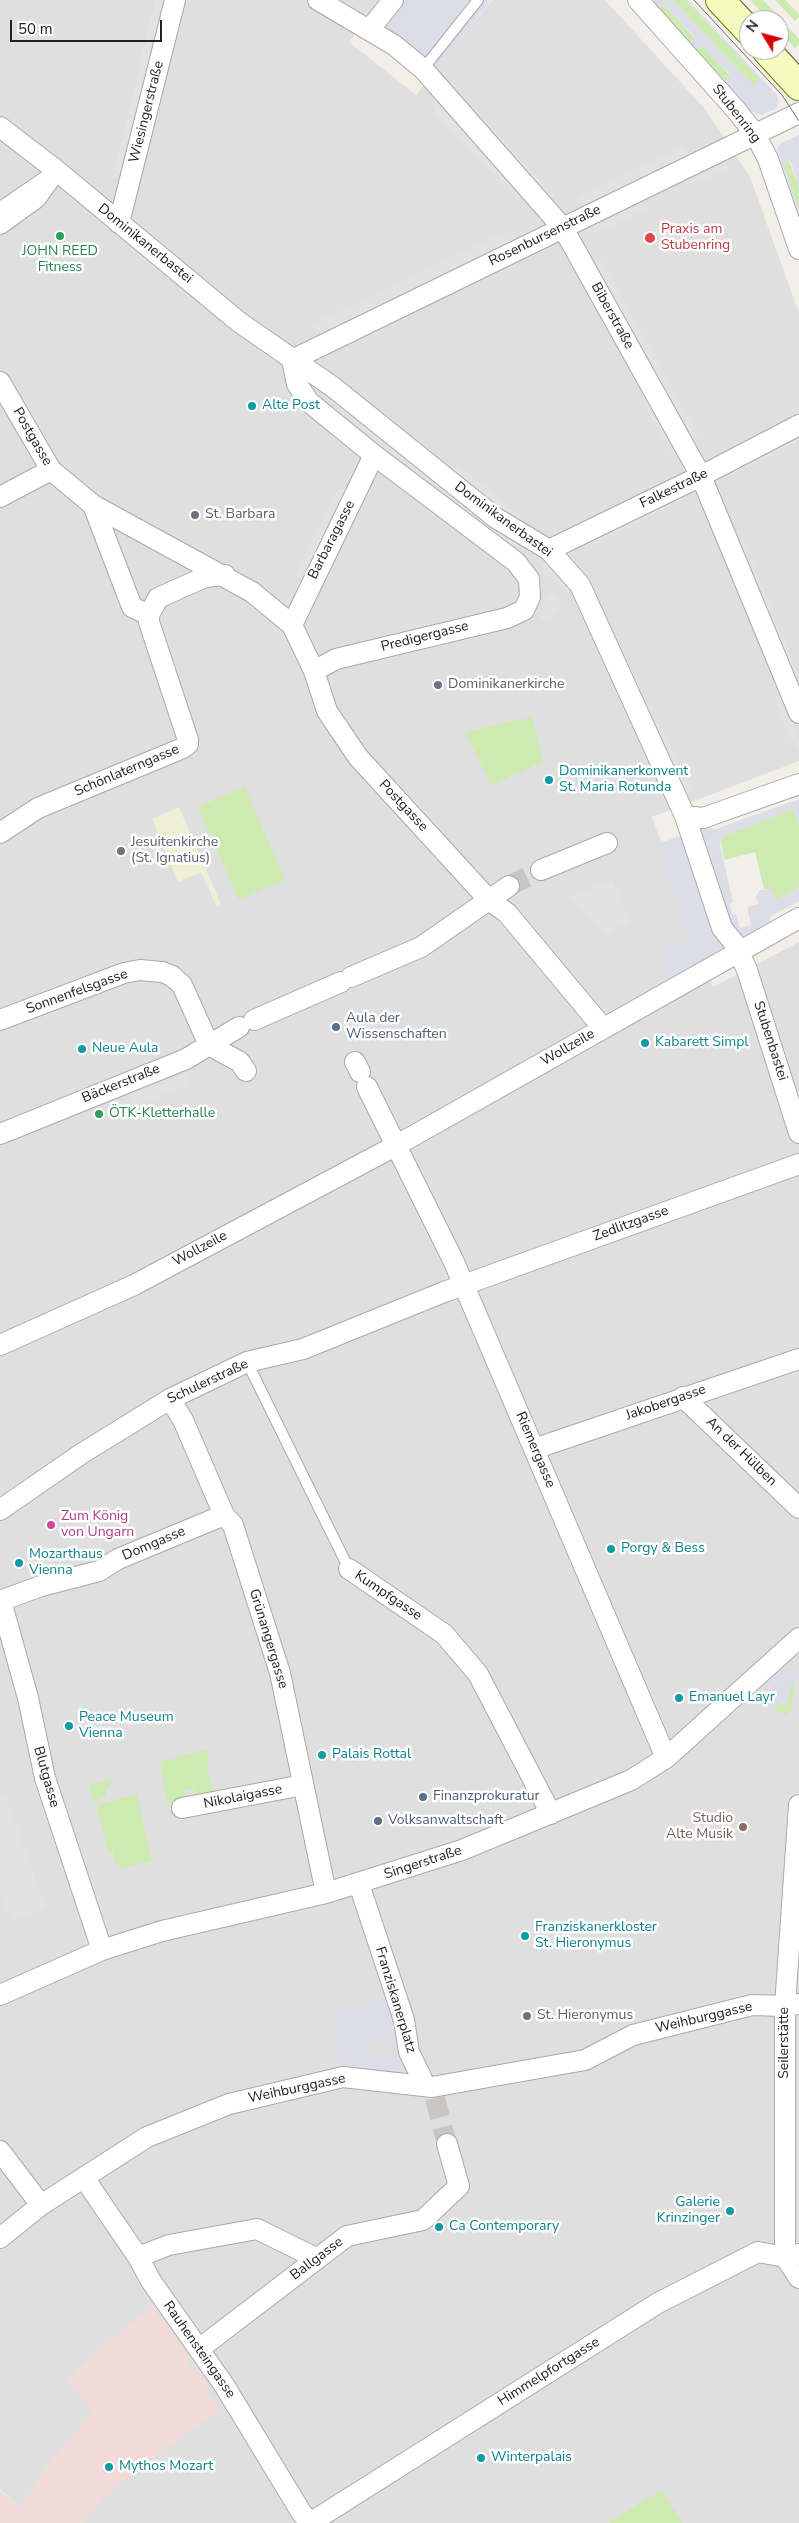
<!DOCTYPE html>
<html>
<head>
<meta charset="utf-8">
<style>
  body { margin:0 }
  #map { position:relative; width:799px; height:2523px; overflow:hidden; background:#f2efe9; font-family:"Nunito Sans",sans-serif }
  canvas { display:block }
  .north { position:absolute; left:739px; top:10px; width:50px; height:50px; box-sizing:border-box; background:#fff; border:1px solid #a7a7a7; border-radius:50%; rotate:307deg; font-size:14px; font-weight:700; line-height:20px; text-align:center; color:#222 }
  .north::after { content:''; display:block; margin:auto; width:18px; height:22px; background:#d40000; clip-path:polygon(50% 0,100% 100%,50% 72%,0 100%) }
  .scale { position:absolute; left:10px; top:20px; width:152px; height:22px; box-sizing:border-box; border:2px solid #222; border-top:0; padding-left:6px; font-size:15px; line-height:18px; white-space:nowrap; color:#222; -webkit-text-stroke:4px #fff; paint-order:stroke }
</style>
</head>
<body>
<div id="map">
<canvas width="799" height="2523"></canvas>
<div class="north">N</div>
<div class="scale">50 m</div>
</div>
<script>
const ctx = document.querySelector('canvas').getContext('2d');
ctx.lineJoin = 'round';
function fill(path, color) {
  ctx.fillStyle = color;
  ctx.fill(path, 'evenodd');
}
function toPath(rows) {
  const path = new Path2D();
  for (const r of rows) {
    path.moveTo(r[0], r[1]);
    for (let i = 2; i < r.length; i += 2) path.lineTo(r[i], r[i + 1]);
  }
  return path;
}
function trace(path, color, width, dash) {
  ctx.strokeStyle = color;
  ctx.lineWidth = width;
  ctx.lineCap = dash ? 'butt' : 'round';
  ctx.setLineDash(dash || []);
  ctx.stroke(path);
}
function write(font, color, halo, rows, align = 'center') {
  ctx.font = font + ' "Nunito Sans",sans-serif';
  ctx.lineWidth = 5;
  ctx.setLineDash([]);
  ctx.textBaseline = 'middle';
  ctx.strokeStyle = halo;
  ctx.fillStyle = color;
  for (const [text, x, y, turn = 0] of rows) {
    ctx.save();
    ctx.translate(x, y);
    ctx.rotate((+turn || 0) * Math.PI / 180);
    ctx.textAlign = isNaN(turn) ? turn : align;
    if (halo) ctx.strokeText(text, 0, 0);
    ctx.fillText(text, 0, 0);
    ctx.restore();
  }
}
const residential = toPath([
  [0,0,382,0,349,42,416,95,492,0,605,0,705,109,750,177,799,313,799,761,652,817,713,987,799,942,799,2523,36,2523,0,2489]
]);
const commercial = toPath([
  [154,2305,159,2312,155,2315,158,2319,162,2317,191,2360,187,2364,192,2372,197,2368,209,2387,206,2390,220,2410,139,2468,102,2499,81,2523,0,2523,0,2490,20,2508,51,2460,94,2411,67,2381,113,2338]
]);
const farmland = toPath([
  [179,807,221,904,216,905,201,872,178,882,152,819]
]);
const grass = toPath([
  [673,0,686,0,760,79,753,86],
  [750,0,763,0,799,39,799,45,795,48,779,31,779,20,769,20],
  [775,0,785,0,799,14,799,17,795,21],
  [664,5,695,38,689,43,659,9],
  [702,45,731,77,726,81,696,50],
  [789,161,799,187,799,203,797,204,784,165],
  [532,717,543,762,491,785,465,732],
  [245,787,285,880,239,900,198,807],
  [793,809,799,823,799,888,777,900,770,889,764,889,755,852,724,860,721,839,726,835],
  [791,1684,794,1684,791,1711,785,1715,774,1710],
  [207,1749,210,1762,207,1763,212,1790,216,1789,217,1793,195,1797,193,1788,184,1791,185,1799,167,1804,160,1762],
  [114,1779,106,1790,106,1796,94,1802,89,1785],
  [137,1794,152,1861,120,1869,119,1863,116,1864,113,1851,107,1852,104,1833,96,1808,106,1802],
  [662,2490,682,2523,611,2523,610,2521]
]);
const parking = toPath([
  [155,0,170,0,128,180,115,170],
  [435,93,522,187,519,201,434,111],
  [468,102,554,195,549,199,463,106],
  [682,147,696,157,592,206,577,197],
  [725,163,728,168,691,186,688,181],
  [644,202,647,208,596,233,593,227],
  [506,231,521,241,323,335,309,326],
  [583,256,601,260,699,437,683,438],
  [333,395,518,542,512,549,329,401],
  [647,395,676,449,671,452,641,399],
  [799,428,799,442,732,475,734,461],
  [456,464,521,517,516,523,451,469],
  [356,484,310,575,294,578,338,490],
  [682,494,685,500,584,550,590,534],
  [743,539,799,676,799,707,736,542],
  [541,557,555,571,571,591,566,594,537,561],
  [553,594,562,606,559,613,548,621,541,620,533,608],
  [625,656,643,693,637,696,619,659],
  [780,694,799,741,799,749,795,750,774,697],
  [650,703,692,792,685,796,644,705],
  [612,880,630,921,605,936,571,896],
  [185,1074,189,1084,134,1106,129,1095],
  [5,1794,46,1908,12,1922,0,1891,0,1796]
]);
const plaza = toPath([
  [383,0,491,0,430,78,363,25],
  [648,0,652,2,655,0,673,0,753,85,759,79,686,0,688,0,776,94,779,101,777,108,762,115,752,112],
  [664,5,695,37,689,42,659,9],
  [701,45,731,76,726,81,696,50],
  [799,135,799,187,791,162,789,161,784,165,797,204,799,203,799,215,777,149,780,144],
  [799,799,799,823,793,809,726,835,721,839,720,845,733,902,729,904,733,915,736,914,740,928,751,925,747,907,758,904,756,896,760,890,770,889,777,900,799,888,799,901,769,917,772,925,671,981,659,954,691,936,657,844,711,825,713,830],
  [789,1668,793,1670,793,1675,796,1675,794,1684,791,1684,788,1703,782,1705,778,1703,774,1710,767,1706,771,1699,766,1696,771,1685,768,1682,776,1675,779,1677],
  [395,1996,425,2085,343,2077,332,2017],
  [383,2037,391,2042,393,2051,386,2060,377,2061,369,2055,368,2046,374,2038]
]);
const streetTunnel = toPath([
  [509,886,541,870],
  [435,2098,447,2144]
]);
const lane = toPath([
  [423,69,478,0],
  [0,207,44,177],
  [247,1362,349,1569]
]);
const street = toPath([
  [318,0,394,45,423,69,563,228,701,476,799,713],
  [638,0,736,110,755,134,768,159,799,249],
  [370,29,393,0],
  [0,127,56,170,239,322,333,387,496,518,549,550,580,585,685,816,722,928,735,944,747,970,799,1133],
  [119,223,175,0],
  [0,224,36,198,56,170],
  [292,360,297,384,309,402,374,455,516,562,529,579,530,597,524,610,507,618,336,659,314,671],
  [292,360,799,113],
  [0,382,51,470,93,505,252,592,292,625,314,671,327,711,358,757,489,900,507,913,603,1028],
  [0,497,51,470],
  [93,505,132,607,149,615],
  [549,550,701,476,799,425],
  [292,625,374,455],
  [685,816,703,818,799,784],
  [0,833,38,808,183,748,188,744,188,740,149,622,149,615,158,598,205,577,225,575],
  [541,870,607,843],
  [351,977,421,947,509,886],
  [0,1020,124,973,140,970,162,972,172,976,182,985,209,1045,240,1062,246,1071],
  [254,1020,341,982],
  [355,1062,360,1072],
  [367,1087,454,1262,666,1758],
  [0,1134,186,1059,239,1027],
  [0,1345,134,1285,397,1145,799,918],
  [683,1397,799,1508],
  [170,1399,183,1420,224,1515,233,1525,280,1673,326,1893],
  [534,1449,799,1359],
  [0,1510,81,1454,170,1399,247,1362,303,1349,444,1292,799,1164],
  [349,1569,444,1634,478,1674,551,1814],
  [0,1601,41,1586,99,1571,118,1559,224,1515],
  [1,1601,28,1698,45,1778,102,1950],
  [799,1805,785,2006,785,2257,799,2278],
  [182,1808,303,1785],
  [359,1884,404,2020,409,2052,425,2085],
  [0,1995,102,1950,162,1931,326,1893,462,1850,631,1780,666,1758,799,1638],
  [0,2151,41,2205],
  [84,2178,138,2257,151,2281,224,2385,301,2512,310,2523],
  [0,2238,41,2205,147,2137,229,2104,343,2077,432,2087,585,2060,633,2035,752,2005,785,2006,799,2004],
  [138,2257,169,2245,257,2229,316,2258],
  [199,2349,347,2236,423,2220,459,2186,447,2144],
  [310,2523,658,2303,758,2252,785,2257,799,2254]
]);
const secondary = toPath([
  [720,0,749,31],
  [766,50,799,86]
]);
const tram = toPath([
  [694,0,782,95,799,121],
  [740,0,759,20],
  [779,42,799,64]
]);
const markers = [
  [60,236,5,"#2e9e5b"],
  [650,238,6,"#e0444e"],
  [252,406,5,"#0f9aa8"],
  [195,515,5,"#6b7280"],
  [438,685,5,"#6b7280"],
  [549,780,5,"#0f9aa8"],
  [121,851,5,"#6b7280"],
  [336,1027,5,"#5c6f8a"],
  [645,1043,5,"#0f9aa8"],
  [82,1049,5,"#0f9aa8"],
  [99,1114,5,"#2e9e5b"],
  [51,1525,5,"#d1479c"],
  [611,1549,5,"#0f9aa8"],
  [19,1563,5,"#0f9aa8"],
  [679,1698,5,"#0f9aa8"],
  [69,1726,5,"#0f9aa8"],
  [322,1755,5,"#0f9aa8"],
  [423,1797,5,"#5c6f8a"],
  [378,1821,5,"#5c6f8a"],
  [743,1827,5,"#8d6e63"],
  [525,1936,5,"#0f9aa8"],
  [527,2016,5,"#6b7280"],
  [730,2211,5,"#0f9aa8"],
  [439,2227,5,"#0f9aa8"],
  [481,2458,5,"#0f9aa8"],
  [109,2467,5,"#0f9aa8"]
];
const streetNames = [
  ["Wiesingerstraße",147,112,-76],
  ["Stubenring",736,114,52],
  ["Rosenbursenstraße",545,236,-26],
  ["Dominikanerbastei",145,244,39],
  ["Biberstraße",612,316,61],
  ["Postgasse",32,437,60],
  ["Falkestraße",674,489,-26],
  ["Dominikanerbastei",503,520,36],
  ["Barbaragasse",332,540,-63],
  ["Predigergasse",425,637,-14],
  ["Schönlaterngasse",127,771,-23],
  ["Postgasse",403,806,47],
  ["Sonnenfelsgasse",77,992,-20],
  ["Stubenbastei",770,1041,72],
  ["Wollzeile",568,1048,-30],
  ["Bäckerstraße",121,1084,-22],
  ["Zedlitzgasse",631,1224,-20],
  ["Wollzeile",200,1249,-28],
  ["Schulerstraße",208,1382,-25],
  ["Jakobergasse",666,1403,-19],
  ["Riemergasse",535,1450,67],
  ["An der Hülben",741,1452,44],
  ["Domgasse",154,1544,-23],
  ["Kumpfgasse",388,1596,34],
  ["Grünangergasse",268,1639,73],
  ["Blutgasse",46,1777,74],
  ["Nikolaigasse",243,1797,-11],
  ["Singerstraße",423,1863,-18],
  ["Franziskanerplatz",395,2000,73],
  ["Weihburggasse",704,2018,-13],
  ["Seilerstätte",785,2043,-90],
  ["Weihburggasse",297,2089,-12],
  ["Ballgasse",317,2259,-37],
  ["Rauhensteingasse",199,2350,55],
  ["Himmelpfortgasse",549,2372,-32]
];
const healthNames = [
  ["Praxis am",661,230],
  ["Stubenring",661,246]
];
const leisureNames = [
  ["JOHN REED",60,252],
  ["Fitness",60,268],
  ["ÖTK-Kletterhalle",109,1114,"left"]
];
const cultureNames = [
  ["Alte Post",262,406],
  ["Dominikanerkonvent",559,772],
  ["St. Maria Rotunda",559,788],
  ["Kabarett Simpl",655,1043],
  ["Neue Aula",92,1049],
  ["Porgy & Bess",621,1549],
  ["Mozarthaus",29,1555],
  ["Vienna",29,1571],
  ["Emanuel Layr",689,1698],
  ["Peace Museum",79,1718],
  ["Vienna",79,1734],
  ["Palais Rottal",332,1755],
  ["Franziskanerkloster",535,1928],
  ["St. Hieronymus",535,1944],
  ["Galerie",720,2203,"right"],
  ["Krinzinger",720,2219,"right"],
  ["Ca Contemporary",449,2227],
  ["Winterpalais",491,2458],
  ["Mythos Mozart",119,2467]
];
const worshipNames = [
  ["St. Barbara",205,515],
  ["Dominikanerkirche",448,685],
  ["Jesuitenkirche",131,843],
  ["(St. Ignatius)",131,859],
  ["St. Hieronymus",537,2016]
];
const serviceNames = [
  ["Aula der",346,1019],
  ["Wissenschaften",346,1035],
  ["Finanzprokuratur",433,1797],
  ["Volksanwaltschaft",388,1821]
];
const hotelNames = [
  ["Zum König",61,1517],
  ["von Ungarn",61,1533]
];
const educationNames = [
  ["Studio",733,1819],
  ["Alte Musik",733,1835]
];
fill(residential, '#e0dfdf');
fill(commercial, '#f2dad9');
fill(farmland, '#eef0d5');
fill(grass, '#cdebb0');
fill(parking, '#e2e2e2');
fill(plaza, '#dddde8');
trace(streetTunnel, '#c8c6c1', 20, [20, 10]);
trace(lane, '#a9a9a9', 12);
trace(street, '#a9a9a9', 22);
trace(secondary, '#707d05', 30);
trace(lane, '#fff', 10);
trace(street, '#fff', 20);
trace(secondary, '#f7fabf', 28);
trace(tram, '#707070', 1);
for (const [x, y, r, color] of markers) {
  const dot = new Path2D();
  dot.arc(x, y, r, 0, 2 * Math.PI);
  ctx.fillStyle = color;
  ctx.fill(dot);
  trace(dot, '#fff', 2);
}
write('14px', '#222', '#fff', streetNames);
write('14px', '#be3a42', '#fff', healthNames, 'left');
write('14px', '#27864d', '#fff', leisureNames);
write('14px', '#0d838f', '#fff', cultureNames, 'left');
write('14px', '#5b616d', '#fff', worshipNames, 'left');
write('14px', '#4e5e75', '#fff', serviceNames, 'left');
write('14px', '#b23c85', '#fff', hotelNames, 'left');
write('14px', '#785e54', '#fff', educationNames, 'right');
</script>
</body>
</html>
